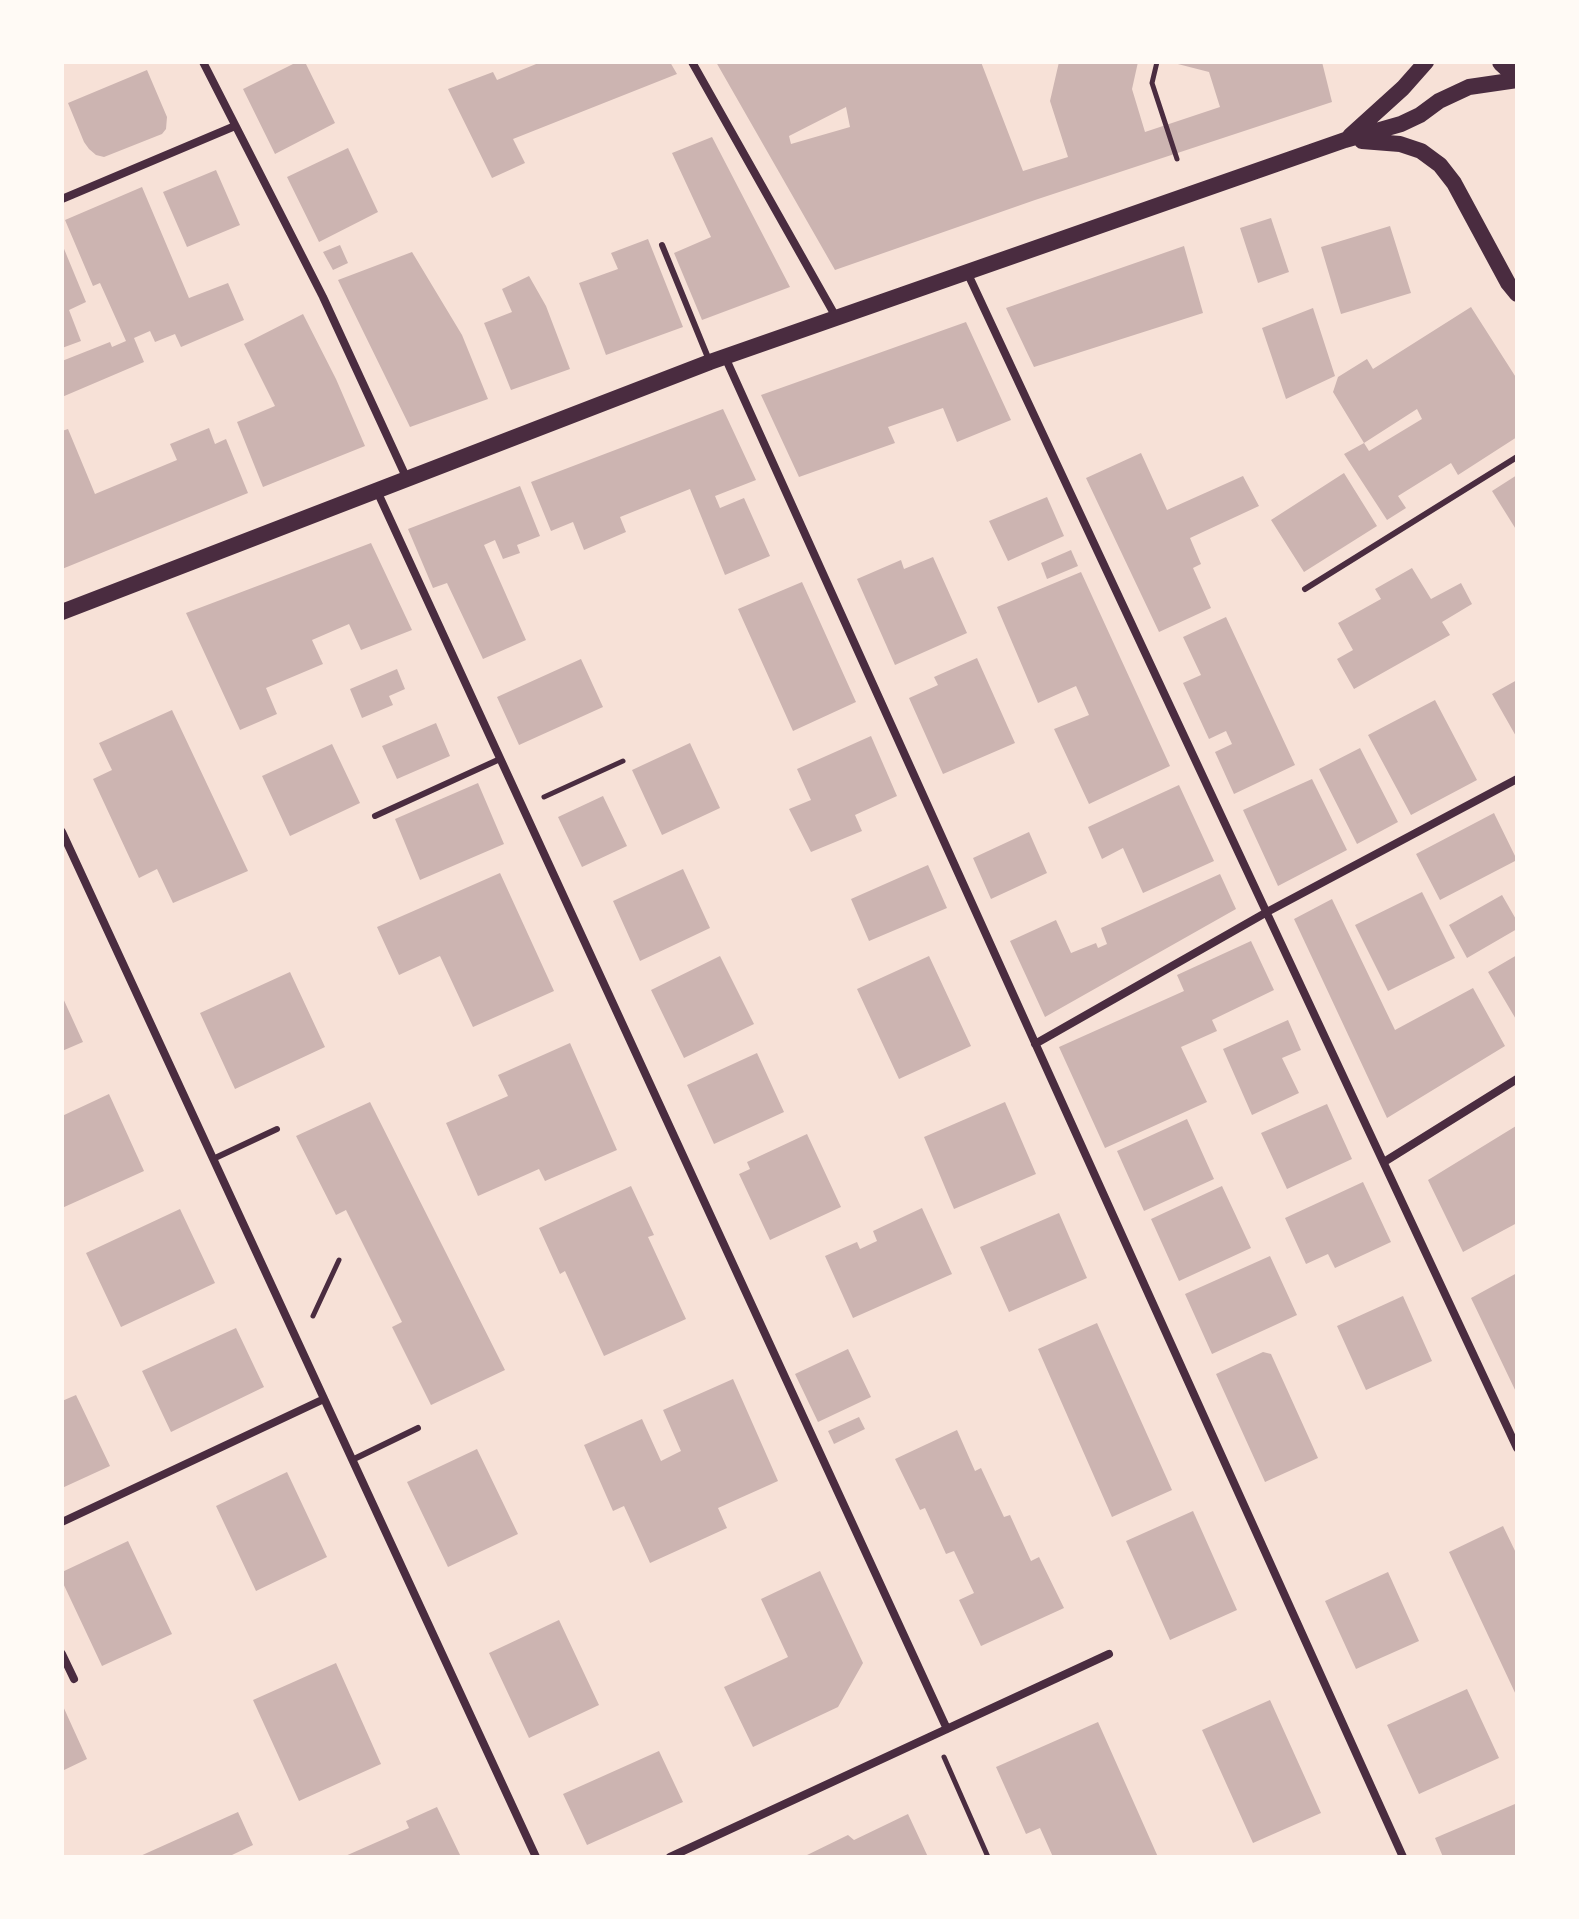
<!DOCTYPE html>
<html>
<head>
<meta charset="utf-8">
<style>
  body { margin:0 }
  #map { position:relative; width:1579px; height:1919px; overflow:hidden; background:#f7e1d7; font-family:Raleway,sans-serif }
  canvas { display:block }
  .frame { position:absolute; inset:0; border:64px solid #fffaf5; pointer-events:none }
</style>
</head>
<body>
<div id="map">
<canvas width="1579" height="1919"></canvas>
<div class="frame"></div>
</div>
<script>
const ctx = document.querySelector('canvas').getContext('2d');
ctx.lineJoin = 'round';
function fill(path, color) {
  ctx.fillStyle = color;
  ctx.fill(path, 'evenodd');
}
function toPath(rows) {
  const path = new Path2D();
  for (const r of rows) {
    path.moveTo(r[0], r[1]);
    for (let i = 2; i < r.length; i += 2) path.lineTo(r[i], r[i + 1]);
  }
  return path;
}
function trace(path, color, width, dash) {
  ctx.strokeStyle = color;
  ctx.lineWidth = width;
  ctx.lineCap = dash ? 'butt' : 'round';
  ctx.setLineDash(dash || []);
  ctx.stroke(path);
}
const building = toPath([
  [297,62,305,62,335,123,275,154,243,89],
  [541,62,670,62,677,74,513,139,525,163,492,178,448,89,493,72,497,80],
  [716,62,981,62,1023,171,1068,157,1050,101,1059,62,1138,62,1132,89,1145,132,1220,107,1209,72,1170,62,1322,62,1332,102,1035,200,835,270],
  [846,107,850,127,791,144,789,136],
  [147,70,167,117,166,129,162,134,104,157,96,155,89,149,84,142,68,103],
  [712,137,790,287,702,320,674,253,711,237,672,153],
  [348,148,378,212,319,242,287,177],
  [216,170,240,225,187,247,163,192],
  [142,187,189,298,228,283,244,320,181,347,175,334,155,342,150,331,134,338,144,362,62,397,62,361,110,342,112,347,126,341,100,283,93,286,65,220],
  [1271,218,1289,272,1258,283,1240,228],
  [1390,226,1411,293,1341,314,1321,247],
  [648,239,683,327,606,355,579,283,618,269,611,253],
  [62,244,86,302,69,310,81,341,62,348],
  [340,245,348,263,333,270,323,252],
  [1184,246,1203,313,1034,367,1006,308],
  [412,252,462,335,488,399,410,427,338,280],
  [529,276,546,306,570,369,511,390,484,323,512,312,502,289],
  [1471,307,1517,379,1517,437,1458,475,1451,463,1398,496,1406,508,1387,520,1344,454,1364,443,1369,451,1422,419,1417,409,1364,443,1333,392,1338,377,1367,359,1373,369],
  [1313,308,1335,376,1286,399,1262,328],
  [303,314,336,379,365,446,263,487,237,422,275,406,244,344],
  [966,322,1011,420,957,442,943,408,888,427,895,443,799,477,761,395],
  [723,409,756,480,715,496,720,508,744,498,770,556,725,575,690,489,620,517,626,532,584,550,573,522,551,531,531,482],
  [209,428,215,444,226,439,248,493,62,569,62,431,68,429,95,494,177,460,170,444],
  [1141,453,1167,510,1243,476,1259,506,1190,538,1201,564,1193,568,1211,608,1159,632,1086,478],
  [1344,473,1377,526,1304,572,1271,520],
  [1517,475,1517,531,1492,491],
  [520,486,540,536,517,545,520,553,503,559,495,540,484,545,526,640,483,659,447,583,433,588,408,529],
  [1047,497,1064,536,1008,561,989,521],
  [371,543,412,630,361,650,349,624,312,640,323,664,266,688,277,714,240,730,186,613],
  [1071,550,1078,566,1047,579,1041,563],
  [933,557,967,633,895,665,857,579,901,560,904,569],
  [1412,568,1431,599,1461,583,1472,604,1442,622,1450,635,1354,689,1337,659,1353,650,1338,623,1381,599,1375,589],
  [1081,572,1170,766,1089,804,1054,729,1089,715,1076,686,1038,703,997,607],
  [802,582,856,702,793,731,738,609],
  [1226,617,1295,765,1234,794,1215,752,1232,744,1226,731,1209,739,1183,683,1201,675,1183,637],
  [977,658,1015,743,943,774,909,698,938,685,934,677],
  [581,659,603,707,519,745,497,697],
  [397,669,405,689,389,696,393,705,362,718,350,689],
  [1517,680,1517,738,1492,694],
  [1435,700,1477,780,1411,815,1368,735],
  [172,710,248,871,173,903,157,869,139,878,93,779,112,770,99,743],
  [436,723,450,756,397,779,382,746],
  [871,736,897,796,855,815,862,831,811,852,789,809,811,800,797,769],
  [690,743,720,808,662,835,632,770],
  [332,744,360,803,290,836,262,776],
  [1360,748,1398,822,1357,844,1319,769],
  [1312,779,1347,850,1278,886,1243,810],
  [478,783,504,844,420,880,395,819],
  [1179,785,1214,861,1143,893,1123,848,1102,859,1088,827],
  [603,796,627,846,582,867,558,817],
  [1494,813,1517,860,1440,900,1416,854],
  [1029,832,1047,873,991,899,973,858],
  [928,865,947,908,869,941,851,899],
  [683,869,710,928,640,961,613,901],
  [500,873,554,991,473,1027,440,956,399,975,377,927],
  [1220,874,1236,909,1045,1017,1010,941,1056,920,1071,953,1096,943,1098,948,1107,944,1101,928],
  [1422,892,1455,958,1388,991,1355,925],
  [1502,895,1517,921,1517,929,1467,958,1449,925],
  [1332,899,1395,1030,1473,988,1505,1046,1387,1118,1294,919],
  [1251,941,1274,990,1212,1020,1217,1031,1181,1047,1207,1102,1105,1148,1059,1047,1184,991,1177,975],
  [1517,955,1517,1021,1488,972],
  [720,956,754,1024,684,1058,651,990],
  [929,956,971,1046,899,1079,857,989],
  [290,972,325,1047,235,1089,200,1013],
  [62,996,83,1042,62,1051],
  [1288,1020,1301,1050,1282,1058,1299,1093,1252,1115,1223,1049],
  [570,1043,617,1150,545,1181,539,1169,478,1196,446,1123,508,1096,498,1075],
  [757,1053,784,1112,714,1144,687,1085],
  [109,1094,144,1171,62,1208,62,1116],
  [370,1102,505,1370,431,1405,392,1327,402,1322,346,1210,336,1215,296,1136],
  [1005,1102,1036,1174,954,1209,924,1137],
  [1327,1104,1352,1159,1287,1189,1261,1133],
  [1187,1119,1214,1179,1144,1211,1117,1151],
  [1516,1126,1517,1223,1463,1252,1428,1180],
  [807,1134,841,1207,770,1240,739,1174,750,1169,747,1162],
  [1363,1182,1391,1242,1335,1268,1328,1254,1306,1264,1285,1218],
  [631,1186,654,1235,648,1237,686,1319,604,1356,565,1271,560,1274,539,1228],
  [1222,1186,1251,1248,1179,1281,1151,1219],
  [922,1208,952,1274,853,1318,825,1256,857,1242,860,1249,877,1241,873,1231],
  [180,1209,215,1283,121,1327,86,1253],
  [1059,1213,1087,1278,1009,1312,980,1247],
  [1270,1256,1297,1315,1212,1354,1185,1294],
  [1517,1273,1517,1394,1471,1298],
  [1403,1296,1432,1361,1366,1390,1337,1326],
  [1097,1323,1172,1490,1112,1517,1038,1349],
  [236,1328,264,1387,171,1432,142,1371],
  [848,1349,871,1397,818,1422,795,1374],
  [1263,1352,1271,1354,1318,1458,1265,1482,1216,1374],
  [733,1379,778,1481,718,1508,727,1528,650,1563,624,1506,613,1511,584,1445,642,1419,661,1461,681,1451,663,1410],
  [76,1395,110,1466,62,1488,62,1401],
  [859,1417,865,1429,834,1444,828,1431],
  [957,1430,975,1471,981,1468,1004,1517,1010,1515,1031,1561,1039,1557,1064,1608,981,1646,959,1600,974,1593,954,1551,946,1554,925,1508,920,1510,895,1459],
  [477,1449,518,1534,448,1567,407,1482],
  [287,1472,327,1557,256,1591,216,1506],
  [1193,1511,1237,1610,1170,1640,1126,1541],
  [1503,1526,1517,1555,1517,1697,1449,1552],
  [128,1541,172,1634,102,1666,62,1581,62,1572],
  [820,1571,863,1663,838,1707,753,1747,724,1687,788,1657,761,1599],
  [1388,1572,1419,1641,1356,1669,1325,1601],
  [559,1620,599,1705,529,1738,489,1653],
  [336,1663,381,1764,299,1801,253,1700],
  [1467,1689,1499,1758,1419,1794,1387,1725],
  [1270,1700,1321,1813,1253,1843,1202,1730],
  [62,1704,87,1759,62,1771],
  [1098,1722,1158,1857,1053,1857,1040,1828,1026,1834,996,1767],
  [659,1751,683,1802,587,1845,563,1794],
  [1515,1804,1517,1808,1517,1857,1443,1857,1435,1838],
  [437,1807,461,1857,343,1857,409,1828,406,1821],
  [238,1812,253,1845,232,1855,233,1857,138,1857],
  [908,1814,928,1857,803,1857,848,1835,854,1840]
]);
const path = toPath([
  [1157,62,1152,83,1177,159],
  [544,797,623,761],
  [313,1316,339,1260],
  [944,1757,988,1857]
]);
const service = toPath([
  [662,245,709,360],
  [1305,589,1517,457],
  [375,816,500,759],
  [213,1159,277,1129],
  [352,1460,418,1428]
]);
const minor = toPath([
  [203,62,323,297,407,479],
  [692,62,836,317],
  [62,199,235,126],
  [967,272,1517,1448],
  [725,357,1403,1857],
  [377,491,947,1729],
  [62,832,536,1857],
  [1035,1044,1267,912,1517,779],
  [1384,1162,1517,1079],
  [62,1522,324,1399],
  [62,1654,74,1679],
  [670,1857,1109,1654]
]);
const secondary = toPath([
  [1350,136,1403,88,1426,62],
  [1362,141,1400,144,1421,151,1440,165,1454,183,1508,283,1517,294],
  [62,612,710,362,1345,140,1401,124,1420,115,1439,101,1469,87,1517,80]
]);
const primary = toPath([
  [1502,62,1517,76]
]);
fill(building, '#ccb4b1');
trace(path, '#4a2c40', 5);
trace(service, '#4a2c40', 6);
trace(minor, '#4a2c40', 8);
trace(secondary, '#4a2c40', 16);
trace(primary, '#4a2c40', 20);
</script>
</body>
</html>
